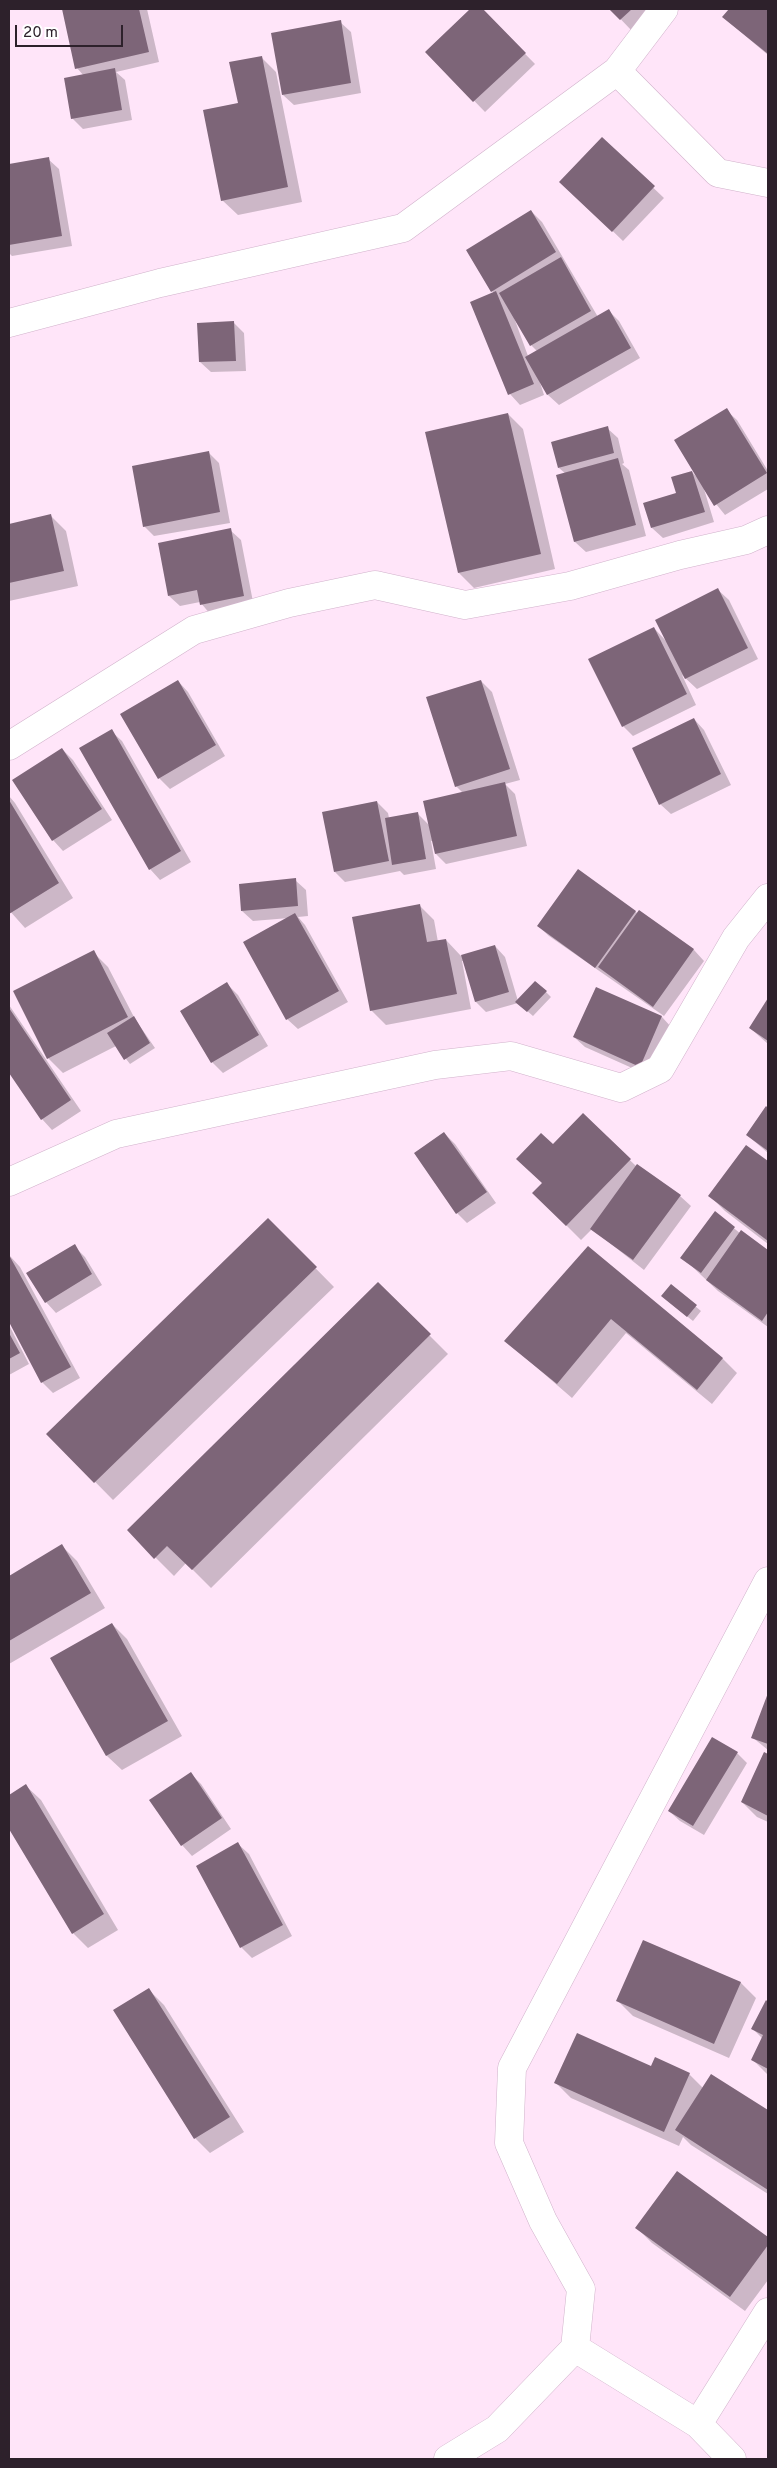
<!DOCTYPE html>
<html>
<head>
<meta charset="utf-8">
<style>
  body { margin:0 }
  #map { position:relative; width:777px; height:2468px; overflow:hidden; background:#ffe5f9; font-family:Overpass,sans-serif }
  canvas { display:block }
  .frame { position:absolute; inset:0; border:10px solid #2d212b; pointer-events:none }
  .scale { position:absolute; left:15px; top:25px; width:108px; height:22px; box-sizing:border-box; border:2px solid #2d212b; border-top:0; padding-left:6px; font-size:15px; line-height:18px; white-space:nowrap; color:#2d212b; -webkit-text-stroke:4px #fff; paint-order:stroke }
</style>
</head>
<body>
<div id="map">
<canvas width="777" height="2468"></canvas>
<div class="frame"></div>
<div class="scale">20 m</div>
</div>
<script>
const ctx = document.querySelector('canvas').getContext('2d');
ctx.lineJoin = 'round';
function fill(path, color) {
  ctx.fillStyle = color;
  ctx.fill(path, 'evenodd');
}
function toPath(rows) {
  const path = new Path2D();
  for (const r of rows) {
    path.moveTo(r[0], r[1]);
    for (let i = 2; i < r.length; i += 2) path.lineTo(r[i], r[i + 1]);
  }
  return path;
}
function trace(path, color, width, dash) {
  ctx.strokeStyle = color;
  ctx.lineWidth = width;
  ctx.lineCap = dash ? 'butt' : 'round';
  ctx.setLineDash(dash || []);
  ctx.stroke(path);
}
const shadow = toPath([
  [63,9,147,9,159,62,116,72,125,80,132,120,83,129,72,118,84,76,77,68],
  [472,9,481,9,535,64,485,112,427,52],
  [611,9,654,9,631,30],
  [730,9,768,9,768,55,723,17],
  [340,22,351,32,361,93,294,105,283,95],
  [261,57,276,72,302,202,238,215,222,200,239,104],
  [602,139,664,198,623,241,572,192],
  [48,159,59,169,72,246,12,256,9,253,9,166],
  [531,211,542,222,598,317,609,311,619,321,640,358,559,405,548,395,538,376,544,395,520,405,510,394,472,303,494,293,492,291],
  [512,312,531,345,537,351,528,356],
  [234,323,244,333,246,371,211,372,200,362],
  [726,410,737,420,768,471,768,489,725,515,704,489,714,522,663,538,652,528,692,472,697,477],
  [508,414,523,429,555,569,474,588,459,573],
  [607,428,618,438,624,463,622,464,629,470,646,536,586,552,575,542,557,476,566,474,559,468],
  [209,453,219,463,230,523,154,536,144,526],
  [51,516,66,531,78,586,9,601,9,525],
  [230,530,241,540,254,607,211,615,200,602,180,606,169,596],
  [718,590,729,600,758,659,697,689,682,675,696,705,633,736,623,726,654,628,667,642],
  [178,681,188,692,225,756,170,789,159,778],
  [481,681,492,692,520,780,505,784,515,794,527,846,446,864,436,854,433,841,431,841,436,869,404,875,400,871,345,882,335,872,377,802,388,813,389,818,417,813,430,826,463,793,456,786],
  [694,719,704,730,731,785,671,814,660,804],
  [111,731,122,741,191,862,160,880,150,869],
  [62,749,73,760,112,820,63,851,53,840],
  [9,796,15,803,73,898,25,928,9,910],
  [295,880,306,890,308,916,298,917,305,925,348,1002,298,1029,287,1019,289,918,253,921,242,911],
  [419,905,434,920,438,942,446,940,461,956,495,946,505,957,518,1001,536,982,551,997,533,1016,518,1003,486,1012,476,1002,464,961,462,961,471,1009,386,1025,371,1010],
  [635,911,638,914,640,912,694,950,704,961,664,1016,549,936,538,926],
  [93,952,108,967,135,1019,155,1048,130,1064,116,1046,63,1073,48,1058],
  [227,984,238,995,268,1046,223,1073,212,1062],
  [596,988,662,1017,672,1028,650,1076,585,1047,574,1037],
  [768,1000,768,1044,750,1028],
  [9,1005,81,1111,52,1130,42,1119,9,1071],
  [766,1108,768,1110,768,1153,747,1135],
  [583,1115,636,1166,680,1196,691,1206,644,1270,592,1229,581,1240,534,1193,543,1183,553,1145],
  [444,1133,455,1144,496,1203,467,1223,457,1213],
  [747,1147,768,1163,768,1244,725,1211,710,1196],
  [715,1213,741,1234,742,1232,768,1251,768,1327,718,1291,682,1257],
  [268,1220,334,1287,113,1500,48,1434],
  [74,1246,85,1257,102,1285,56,1313,46,1302],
  [588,1247,722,1358,737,1373,712,1404,626,1333,572,1398,506,1341],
  [10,1256,20,1267,80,1378,53,1393,42,1382,9,1320],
  [378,1284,448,1354,211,1588,186,1563,174,1576,128,1530],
  [671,1286,701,1311,693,1321,668,1301],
  [9,1325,29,1364,9,1375],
  [62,1546,77,1561,105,1608,9,1664,9,1577],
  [112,1624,127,1639,182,1736,122,1770,107,1756,51,1658],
  [768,1696,768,1750,752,1737],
  [737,1753,747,1763,704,1835,680,1821,669,1811],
  [764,1753,768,1755,768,1822,757,1817,742,1802],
  [190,1773,201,1784,231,1829,192,1856,182,1845],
  [26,1786,41,1800,118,1930,88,1948,73,1933,9,1826,9,1796],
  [238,1844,249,1854,292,1936,252,1958,241,1947,197,1866],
  [644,1942,741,1983,756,1998,729,2058,633,2016,618,2001],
  [149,1990,164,2005,244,2132,210,2153,195,2138,115,2011],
  [767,2002,768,2003,768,2075,752,2059,763,2039,752,2028],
  [651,2067,689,2074,703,2088,712,2076,768,2112,768,2194,691,2145,683,2137,679,2146,571,2098,556,2083],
  [677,2173,768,2239,768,2280,745,2311,652,2243,637,2228]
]);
const building = toPath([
  [62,9,139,9,149,52,75,69],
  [470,9,483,9,526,53,473,102,425,52],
  [609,9,632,9,620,20],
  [729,9,768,9,768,54,722,17],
  [341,20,351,83,282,95,271,33],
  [262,56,288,187,221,201,203,110,238,103,229,62],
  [115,68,122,110,71,119,64,78],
  [602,137,655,186,612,232,559,182],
  [49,157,62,236,9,245,9,164],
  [531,210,556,252,491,292,466,250],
  [561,257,591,311,530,346,499,293],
  [496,291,534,384,508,395,470,302],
  [609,309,631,348,547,395,525,357],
  [234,321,236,361,199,362,197,323],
  [727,408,767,473,714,506,674,440],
  [508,413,541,554,458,573,425,432],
  [608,426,614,453,558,468,551,442],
  [209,451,220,512,143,527,132,466],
  [618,458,636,525,574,542,556,475],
  [692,471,705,512,651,528,643,503,676,493,671,477],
  [51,514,64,571,9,583,9,524],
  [231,528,244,596,200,605,197,590,168,596,158,543],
  [718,588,748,648,685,679,655,620],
  [654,627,687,694,622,727,588,659],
  [178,680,216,745,158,779,120,714],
  [481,680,510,769,455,787,426,697],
  [694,718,721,774,659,805,632,748],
  [112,729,181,851,149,870,79,748],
  [62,748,102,809,52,841,12,780],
  [505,782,517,836,435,854,423,801],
  [9,800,59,883,9,914],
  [377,801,389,861,334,872,322,812],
  [418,812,426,859,392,865,385,818],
  [578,869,636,911,595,968,537,926],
  [296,878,298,906,241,911,239,884],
  [420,904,427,942,446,939,457,994,370,1011,352,917],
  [639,910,694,949,653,1007,598,967],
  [295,913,339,991,286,1020,243,942],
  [495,945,509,992,475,1002,461,955],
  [94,950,128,1017,47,1059,13,991],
  [535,981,547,991,527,1012,515,1002],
  [227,982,259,1035,211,1063,180,1011],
  [596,987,662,1016,640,1067,573,1037],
  [768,998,768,1041,749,1028],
  [9,1008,71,1100,41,1120,9,1073],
  [134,1016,150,1043,124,1060,107,1033],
  [766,1106,768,1108,768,1151,746,1135],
  [583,1113,631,1159,566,1226,532,1193,542,1183,516,1159,541,1133,553,1144],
  [444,1132,487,1192,456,1214,414,1153],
  [746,1145,768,1161,768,1241,708,1196],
  [637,1164,681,1195,633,1260,590,1229],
  [715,1211,735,1227,701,1273,680,1258],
  [268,1218,317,1267,94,1483,46,1434],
  [741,1230,768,1250,768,1312,762,1321,706,1280],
  [75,1244,92,1274,45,1303,26,1273],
  [588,1246,723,1358,697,1390,611,1319,557,1384,504,1341],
  [9,1255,71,1367,41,1383,9,1322],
  [378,1282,431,1334,192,1570,167,1546,154,1559,127,1530],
  [671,1284,697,1305,687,1317,661,1296],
  [9,1333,20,1353,9,1359],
  [62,1544,91,1593,9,1641,9,1576],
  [112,1623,168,1721,106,1756,50,1658],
  [768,1693,768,1744,751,1738],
  [712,1737,738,1752,693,1826,668,1811],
  [764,1752,768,1754,768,1816,741,1802],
  [191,1772,222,1818,181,1846,149,1800],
  [26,1784,104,1914,72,1934,9,1829,9,1795],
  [238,1842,283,1925,240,1948,196,1866],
  [643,1940,741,1982,714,2044,616,2001],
  [149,1988,230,2117,194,2139,113,2010],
  [766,2000,768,2002,768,2069,751,2060,763,2035,751,2029],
  [577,2033,651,2066,655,2057,690,2073,664,2132,554,2083],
  [711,2074,768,2110,768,2190,675,2130],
  [677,2171,768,2237,768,2245,730,2297,635,2228]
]);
const minor = toPath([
  [617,71,718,173,768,183],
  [9,323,160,283,403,228,617,71,664,9],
  [9,746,194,630,289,603,375,585,465,605,570,586,680,555,746,540,768,530],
  [9,1182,116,1134,435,1065,511,1056,621,1088,660,1069,736,938,768,898],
  [575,2348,698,2424,732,2459],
  [698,2424,768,2312],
  [448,2459,497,2429,575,2348,581,2289,543,2221,509,2143,512,2068,768,1581]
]);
fill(shadow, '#0003');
fill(building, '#7d6578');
trace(minor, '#d1b2cb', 29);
trace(minor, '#fff', 28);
</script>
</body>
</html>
